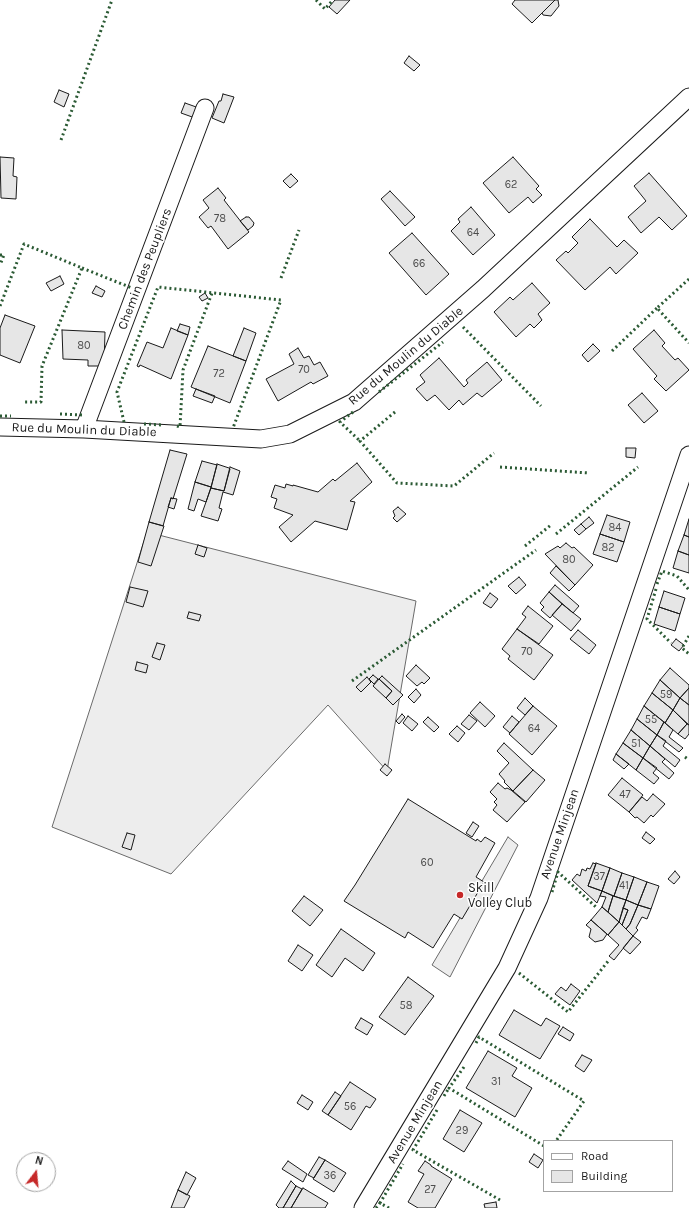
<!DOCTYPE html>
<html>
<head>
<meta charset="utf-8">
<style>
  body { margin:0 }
  #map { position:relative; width:689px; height:1208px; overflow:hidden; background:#fff; font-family:Karla,sans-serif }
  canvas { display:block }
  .legend { position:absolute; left:543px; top:1140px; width:130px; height:52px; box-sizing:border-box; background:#fff; border:1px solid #a3a3a3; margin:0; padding:5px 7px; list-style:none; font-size:12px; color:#1a1a1a }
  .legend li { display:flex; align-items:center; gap:8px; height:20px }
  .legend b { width:20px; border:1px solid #a3a3a3 }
  .north { position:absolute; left:16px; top:1152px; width:40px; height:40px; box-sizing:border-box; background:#fff; border:1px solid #a3a3a3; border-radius:50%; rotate:16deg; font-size:11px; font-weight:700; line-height:16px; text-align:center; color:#1a1a1a }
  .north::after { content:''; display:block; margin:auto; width:14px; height:18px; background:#c62828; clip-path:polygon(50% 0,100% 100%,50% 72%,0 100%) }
</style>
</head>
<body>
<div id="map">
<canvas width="689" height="1208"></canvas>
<ul class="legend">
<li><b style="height:5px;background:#fff"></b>Road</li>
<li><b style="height:11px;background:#e6e6e6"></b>Building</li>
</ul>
<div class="north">N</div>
</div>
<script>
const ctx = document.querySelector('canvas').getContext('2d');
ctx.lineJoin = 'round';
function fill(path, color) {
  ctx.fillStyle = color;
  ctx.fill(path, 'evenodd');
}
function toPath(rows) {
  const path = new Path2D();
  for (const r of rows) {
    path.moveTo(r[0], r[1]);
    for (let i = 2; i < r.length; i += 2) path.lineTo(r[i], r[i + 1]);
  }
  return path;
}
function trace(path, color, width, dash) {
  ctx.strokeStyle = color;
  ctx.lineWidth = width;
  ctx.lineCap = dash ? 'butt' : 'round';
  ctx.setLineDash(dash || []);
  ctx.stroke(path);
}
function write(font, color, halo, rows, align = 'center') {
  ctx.font = font + ' Karla,sans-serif';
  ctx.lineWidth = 3;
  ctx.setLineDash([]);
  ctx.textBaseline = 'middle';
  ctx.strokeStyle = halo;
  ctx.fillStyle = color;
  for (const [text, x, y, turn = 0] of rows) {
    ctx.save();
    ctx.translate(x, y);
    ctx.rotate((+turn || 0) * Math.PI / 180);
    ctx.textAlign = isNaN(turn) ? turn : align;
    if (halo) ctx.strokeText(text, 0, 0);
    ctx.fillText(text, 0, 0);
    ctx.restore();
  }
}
const built = toPath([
  [147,532,416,601,387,771,328,705,171,874,52,827,147,532],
  [508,837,518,845,450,977,432,965,508,837]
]);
const building = toPath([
  [335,0,350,0,337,14,329,7,335,0],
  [515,0,555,0,532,23,512,4,515,0],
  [555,0,558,0,559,6,551,16,543,15,542,13,555,0],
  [409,56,420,65,414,71,404,63,409,56],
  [59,90,69,94,64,107,54,102,59,90],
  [223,94,234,97,224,123,212,118,219,101,221,101,223,94],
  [185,103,199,108,195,118,181,113,185,103],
  [0,157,14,158,13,176,17,177,16,199,1,198,0,157],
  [513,157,539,186,536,189,542,195,533,203,528,197,509,213,483,183,513,157],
  [649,173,687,216,672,230,659,217,641,233,628,217,646,201,634,186,649,173],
  [291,174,298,181,290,188,283,181,291,174],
  [218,188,226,198,224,200,249,232,228,249,211,226,208,228,199,217,209,208,203,200,218,188],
  [390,191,415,217,405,226,381,199,390,191],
  [471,207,495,235,473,255,451,231,460,222,458,219,471,207],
  [246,217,249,217,254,223,253,226,248,230,240,221,246,217],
  [590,219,617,247,624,240,638,253,616,274,610,267,585,290,556,260,566,251,568,253,578,243,572,237,590,219],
  [412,233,449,274,426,295,389,253,412,233],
  [60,276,64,284,51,291,46,283,60,276],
  [532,283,550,303,538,314,542,320,534,328,530,324,516,337,494,312,510,297,513,300,532,283],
  [96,286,105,291,102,297,92,293,96,286],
  [205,293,208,298,202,301,199,297,205,293],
  [5,315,35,326,20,363,0,355,0,328,5,315],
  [180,324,190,327,188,335,177,331,180,324],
  [171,328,188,335,171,379,140,365,139,367,137,366,147,342,163,348,171,328],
  [244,328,256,333,246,361,233,356,244,328],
  [62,330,105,332,104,366,88,366,88,360,63,359,62,330],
  [654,330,665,343,662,346,675,360,678,358,689,370,666,391,654,379,657,376,633,349,654,330],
  [593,344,600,351,588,362,582,355,593,344],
  [208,346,246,361,230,403,191,387,208,346],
  [298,348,304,358,309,356,314,365,320,362,328,376,313,384,311,382,278,401,266,379,294,364,289,354,298,348],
  [439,358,464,387,468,383,466,380,487,362,502,380,482,397,477,393,463,405,459,400,449,410,435,395,427,401,416,389,425,382,420,375,439,358],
  [196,389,215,396,212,403,193,396,196,389],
  [642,393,658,411,644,423,628,405,642,393],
  [626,448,636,448,635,458,626,457,626,448],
  [170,450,187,454,173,499,171,498,163,526,149,522,170,450],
  [202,461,217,465,211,487,195,482,202,461],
  [357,463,372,482,350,501,355,502,347,530,315,521,291,542,279,527,293,515,274,508,277,499,271,497,275,485,285,488,286,484,293,486,293,485,318,492,333,479,335,481,357,463],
  [217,464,229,468,230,469,224,491,211,488,217,464],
  [230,467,240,471,233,495,223,492,219,508,222,509,218,521,201,516,211,488,224,491,230,467],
  [195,482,211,487,206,502,198,499,194,511,188,509,195,482],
  [171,498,177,499,174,509,168,507,171,498],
  [398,507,406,514,397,522,393,518,395,516,393,511,398,507],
  [607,515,630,522,624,542,600,534,607,515],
  [589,517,594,523,586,529,581,524,589,517],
  [689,519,689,537,684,535,689,519],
  [149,522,164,526,151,566,138,562,149,522],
  [581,524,586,529,579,535,574,530,581,524],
  [600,534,624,542,617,562,593,554,600,534],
  [684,535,689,537,689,555,678,551,684,535],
  [566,543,572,548,574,547,593,565,575,585,545,554,558,546,560,548,566,543],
  [198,545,207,548,204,557,195,554,198,545],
  [678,551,689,555,689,573,673,568,678,551],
  [556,566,575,585,569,591,550,573,556,566],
  [519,577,526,585,516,594,508,586,519,577],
  [555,585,579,606,573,613,549,592,555,585],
  [130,587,148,591,143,607,126,602,130,587],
  [664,591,685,598,680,614,659,607,664,591],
  [549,592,562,604,550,618,541,610,544,607,540,603,549,592],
  [490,593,498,599,491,608,483,603,490,593],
  [562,604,581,619,571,631,552,615,562,604],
  [528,606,553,626,539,644,517,629,526,617,522,614,528,606],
  [659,607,680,614,675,631,654,624,659,607],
  [189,612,201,615,199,621,187,618,189,612],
  [517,629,553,655,534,680,508,659,510,656,502,649,517,629],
  [578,630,596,645,589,654,570,639,578,630],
  [676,639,684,645,679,651,671,645,676,639],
  [157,643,165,645,160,660,152,657,157,643],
  [137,662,148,665,146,673,135,670,137,662],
  [416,665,430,678,424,684,422,682,417,686,406,676,416,665],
  [670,668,689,685,689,688,680,698,660,680,670,668],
  [373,675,378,679,374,684,369,679,373,675],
  [382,676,403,695,393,705,386,698,392,691,379,679,382,676],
  [367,677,371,682,361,692,356,687,367,677],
  [379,679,392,691,386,698,373,686,379,679],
  [660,680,680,698,673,710,652,693,660,680],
  [689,688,689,705,680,698,689,688],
  [416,689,421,695,414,703,408,697,416,689],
  [652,693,673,710,665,723,644,706,652,693],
  [525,698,533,706,525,715,517,708,525,698],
  [680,698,689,705,689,725,673,710,680,698],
  [480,702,495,716,485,727,470,713,480,702],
  [533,706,557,726,532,755,509,734,533,706],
  [644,706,664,722,657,735,637,719,644,706],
  [673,710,687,724,678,734,665,723,673,710],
  [402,714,405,717,399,724,396,721,402,714],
  [469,715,477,721,469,730,461,724,469,715],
  [408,716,418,724,412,731,403,723,408,716],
  [512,716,519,722,510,733,503,727,512,716],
  [428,717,439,727,434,732,423,722,428,717],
  [637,719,657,735,650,746,631,730,637,719],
  [664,722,673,730,669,737,683,748,679,752,657,735,664,722],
  [687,724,689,725,689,734,685,739,678,734,687,724],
  [457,726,465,733,458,742,449,734,457,726],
  [631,730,650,746,643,758,623,743,631,730],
  [657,735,666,741,663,746,680,760,675,767,650,746,657,735],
  [504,743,533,770,513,791,504,782,505,781,499,774,509,763,497,751,504,743],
  [623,743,643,758,636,770,616,754,623,743],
  [650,746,665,759,662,762,674,773,669,779,643,758,650,746],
  [616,754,629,764,624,769,613,760,616,754],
  [643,758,657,768,653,773,659,778,654,784,636,770,643,758],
  [385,764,392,770,387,776,380,770,385,764],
  [533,770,545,780,526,802,513,791,533,770],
  [622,778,643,795,629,812,608,795,622,778],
  [498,783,505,789,507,788,511,790,525,802,507,822,493,810,497,805,494,802,497,799,490,792,498,783],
  [653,794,665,804,653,817,651,815,644,823,637,817,635,818,629,812,642,797,647,801,653,794],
  [408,799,476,841,477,839,481,842,485,837,495,843,476,877,484,882,462,919,454,914,433,948,408,932,405,938,344,901,355,885,408,799],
  [473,822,479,826,472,837,466,833,473,822],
  [646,832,655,839,650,844,642,838,646,832],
  [127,833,135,835,131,850,122,847,127,833],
  [593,863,596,864,588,886,602,891,597,903,572,880,577,874,580,876,582,869,586,871,587,868,590,869,593,863],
  [596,863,610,868,602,891,588,886,596,863],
  [610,868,622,873,614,896,602,891,610,868],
  [675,871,680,877,674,884,668,879,675,871],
  [622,873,634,877,626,900,614,896,622,873],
  [634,877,647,882,638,905,626,900,634,877],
  [647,882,659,886,651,909,638,905,647,882],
  [602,891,613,896,608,912,602,907,606,897,600,896,602,891],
  [304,896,323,910,310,926,292,911,304,896],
  [613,896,626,900,619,922,608,912,613,896],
  [626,900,638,905,630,924,626,929,622,925,628,910,623,908,626,900],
  [638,905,651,909,647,919,642,917,636,928,638,930,633,936,626,929,630,924,638,905],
  [602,907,619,922,608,935,591,920,602,907],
  [623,908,628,910,622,925,619,922,623,908],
  [591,920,607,934,603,940,595,942,589,937,591,929,586,925,591,920],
  [619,922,633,936,614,960,609,956,619,945,608,935,619,922],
  [341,929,375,953,363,971,345,958,332,977,316,965,341,929],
  [633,936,641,942,630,954,623,948,633,936],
  [298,945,313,955,302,971,288,961,298,945],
  [408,977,434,996,405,1035,379,1017,408,977],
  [571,984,580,991,570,1005,555,994,561,987,566,991,571,984],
  [514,1010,541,1026,546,1018,560,1026,540,1059,499,1035,514,1010],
  [361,1018,373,1025,367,1035,355,1028,361,1018],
  [563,1027,574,1034,570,1041,558,1034,563,1027],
  [488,1051,517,1068,512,1076,532,1088,515,1117,466,1088,488,1051],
  [582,1055,592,1060,584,1072,575,1066,582,1055],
  [350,1082,376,1099,370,1108,366,1106,351,1130,328,1115,350,1082],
  [335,1092,341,1096,328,1115,322,1111,335,1092],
  [302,1095,313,1102,308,1110,297,1103,302,1095],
  [460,1110,482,1123,464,1152,443,1139,460,1110],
  [534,1154,543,1160,538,1168,529,1162,534,1154],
  [319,1157,325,1160,314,1178,308,1175,319,1157],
  [325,1160,346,1173,334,1192,313,1179,325,1160],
  [288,1161,307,1174,303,1182,282,1169,288,1161],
  [425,1161,431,1165,431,1166,452,1179,435,1208,418,1208,408,1202,424,1174,418,1171,425,1161],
  [186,1172,196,1178,187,1195,178,1190,186,1172],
  [291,1181,296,1186,283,1208,279,1208,276,1205,291,1181],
  [296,1186,302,1189,291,1208,283,1208,296,1186],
  [303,1188,328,1203,325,1208,291,1208,303,1188],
  [178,1190,190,1196,184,1208,171,1208,178,1190],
  [496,1202,497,1208,485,1208,484,1204,496,1202]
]);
const street = toPath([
  [0,427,84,429,261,439,290,434,354,402,483,289,689,97],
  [84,429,205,108],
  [363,1208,507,968,539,898,689,455]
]);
const hedge = toPath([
  [316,0,325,9,333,0],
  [61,140,112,0],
  [0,255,4,255,0,265],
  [82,268,132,288],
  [281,278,299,230],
  [689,279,657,308,689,343],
  [0,306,24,244,82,268,42,366,41,402,25,402],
  [463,327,541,406],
  [612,351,657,308],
  [379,392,443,342],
  [353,412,340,422,360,441],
  [395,412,360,441,397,483,454,486,494,453],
  [60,414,83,415],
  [0,416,11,416],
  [124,422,117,392,158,287,281,300,233,428],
  [144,424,163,425],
  [177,426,180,427,183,370,212,293],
  [500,467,589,473],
  [556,534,638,467],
  [525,546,551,525],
  [657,584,662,571,677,576,689,590],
  [656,589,647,619,671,643],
  [689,636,682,648,689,654],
  [352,681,536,550],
  [685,757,689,760],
  [552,892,558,872,597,908],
  [519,973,568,1012,609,960],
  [476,1043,479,1037,584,1101,556,1141],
  [464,1067,449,1088,544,1146],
  [444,1096,449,1088],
  [437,1110,413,1150,500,1200],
  [376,1208,380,1203],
  [389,1208,380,1203,403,1164]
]);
const markers = [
  [460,895,4,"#c62828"]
];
const numberNames = [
  ["62",511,185],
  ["78",220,219],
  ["64",473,233],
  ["66",419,264],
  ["80",84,346],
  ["70",304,370],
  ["72",219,374],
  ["84",615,528],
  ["82",608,548],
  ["80",569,560],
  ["70",527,652],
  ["59",666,695],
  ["55",651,720],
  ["64",534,729],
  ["51",636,744],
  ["47",625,795],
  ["60",427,863],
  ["37",599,877],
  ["41",624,886],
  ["58",406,1006],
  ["31",496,1082],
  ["56",350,1107],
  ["29",462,1131],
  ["36",330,1176],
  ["27",430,1190]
];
const streetNames = [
  ["Chemin des Peupliers",145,269,-69],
  ["Rue du Moulin du Diable",406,356,-40],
  ["Rue du Moulin du Diable",84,430,2],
  ["Avenue Minjean",560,834,-71],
  ["Avenue Minjean",415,1122,-59]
];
const poiNames = [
  ["Skill",468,888],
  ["Volley Club",468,903]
];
fill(built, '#ededed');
trace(built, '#6a6a6a', 1);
fill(building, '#e6e6e6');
trace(building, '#1a1a1a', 1);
trace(street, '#1a1a1a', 19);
trace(street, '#fff', 17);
trace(hedge, '#2b5a34', 3, [2, 3]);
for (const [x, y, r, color] of markers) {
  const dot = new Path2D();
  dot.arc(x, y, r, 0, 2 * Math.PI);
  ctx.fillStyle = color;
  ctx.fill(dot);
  trace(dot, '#fff', 1.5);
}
write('11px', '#4d4d4d', null, numberNames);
write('13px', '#1a1a1a', '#fff', streetNames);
write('13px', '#1a1a1a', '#fff', poiNames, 'left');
</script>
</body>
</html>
